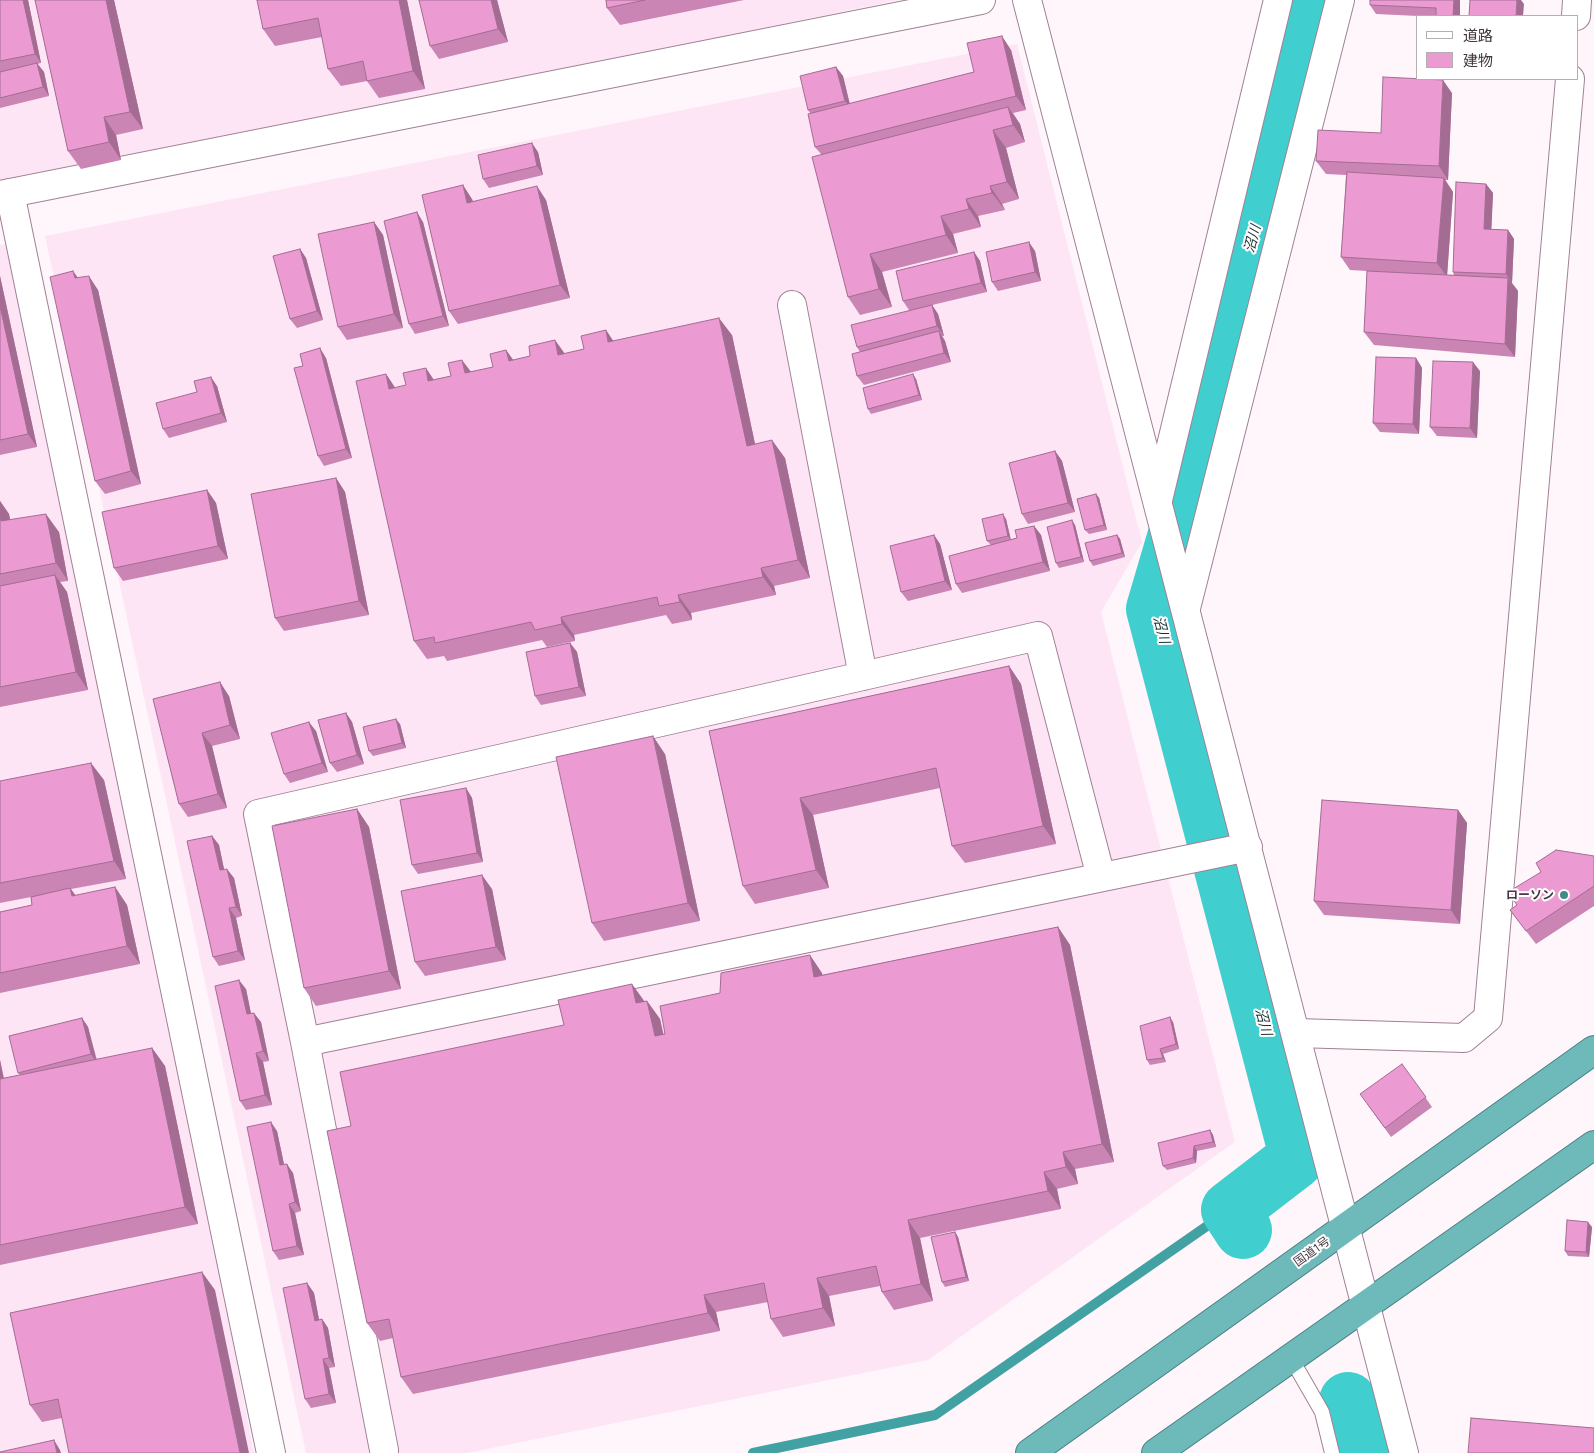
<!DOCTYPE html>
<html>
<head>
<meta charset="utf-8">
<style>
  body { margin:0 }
  #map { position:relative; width:1594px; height:1453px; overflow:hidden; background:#fef6fb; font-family:Figtree,"Noto Sans JP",sans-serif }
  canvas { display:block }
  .legend { position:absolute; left:1416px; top:15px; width:162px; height:65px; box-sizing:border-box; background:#fff; border:1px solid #b5afb3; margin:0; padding:6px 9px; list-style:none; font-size:15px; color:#453740 }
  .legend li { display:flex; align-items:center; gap:10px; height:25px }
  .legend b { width:25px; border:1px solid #b5afb3 }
</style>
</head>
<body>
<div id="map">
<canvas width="1594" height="1453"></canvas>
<ul class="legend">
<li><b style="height:6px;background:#fff"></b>道路</li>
<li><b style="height:14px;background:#eb9bd2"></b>建物</li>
</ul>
</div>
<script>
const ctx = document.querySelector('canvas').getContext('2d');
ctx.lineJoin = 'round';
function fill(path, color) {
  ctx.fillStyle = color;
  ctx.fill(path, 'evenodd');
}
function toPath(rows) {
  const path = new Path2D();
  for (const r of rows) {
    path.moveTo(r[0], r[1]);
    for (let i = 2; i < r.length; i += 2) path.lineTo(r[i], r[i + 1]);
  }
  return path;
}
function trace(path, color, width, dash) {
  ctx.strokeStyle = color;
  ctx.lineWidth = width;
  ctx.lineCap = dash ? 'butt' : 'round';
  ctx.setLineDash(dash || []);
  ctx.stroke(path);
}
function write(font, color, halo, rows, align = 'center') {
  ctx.font = font + ' Figtree,"Noto Sans JP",sans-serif';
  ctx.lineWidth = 4;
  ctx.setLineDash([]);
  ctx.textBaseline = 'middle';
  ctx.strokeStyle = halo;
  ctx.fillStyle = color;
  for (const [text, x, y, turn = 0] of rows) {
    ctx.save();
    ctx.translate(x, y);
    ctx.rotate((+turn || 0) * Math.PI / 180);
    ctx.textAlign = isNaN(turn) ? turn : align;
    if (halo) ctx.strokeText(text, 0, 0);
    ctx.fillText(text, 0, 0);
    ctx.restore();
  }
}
const built = toPath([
  [0,0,899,0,0,185],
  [1017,44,1142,542,1101,612,1235,1142,928,1360,467,1453,306,1453,45,236],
  [12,243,159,958,254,1453,0,1453,0,245]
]);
const stream = toPath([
  [753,1453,935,1415,1230,1210]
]);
const river = toPath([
  [1243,1230,1230,1210,1295,1160,1295,1144,1155,609,1178,531,1316,0],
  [1348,1401,1362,1453]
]);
const service = toPath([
  [1291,1358,1322,1412,1332,1453]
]);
const minor = toPath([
  [1576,16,1577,0],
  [10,193,271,1453],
  [1158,500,1278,0],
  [1186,608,1340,0],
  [1296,1033,1464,1038,1488,1018,1570,79]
]);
const tertiary = toPath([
  [1027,0,1404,1453],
  [0,195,981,0],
  [792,305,863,676],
  [305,1042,258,814,1038,636,1101,877],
  [384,1450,305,1042,1248,847]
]);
const trunk = toPath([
  [1030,1453,1594,1050],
  [1156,1453,1594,1145]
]);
const wall = toPath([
  [0,0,28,0,41,63,37,64,44,72,49,96,0,108],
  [35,0,114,0,143,129,116,135,121,160,81,169,68,151],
  [257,0,407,0,425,89,379,98,367,81,341,86,328,69,322,37,275,46,263,29],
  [419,0,497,0,508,42,439,59,430,46],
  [606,0,744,0,620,25,607,8],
  [1460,0,1460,16,1418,16,1376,14,1370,5],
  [1011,50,1026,110,1013,113,1020,124,1025,142,1006,148,1019,199,1002,204,1005,210,978,216,981,227,953,234,958,253,882,272,892,307,860,315,848,297,821,154,815,147,811,114,808,110,836,67,843,76,850,104,974,72],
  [1452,93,1448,180,1445,180,1453,192,1447,275,1454,275,1453,272,1486,184,1493,193,1491,230,1508,230,1514,239,1512,283,1518,291,1515,357,1374,345,1364,332,1367,271,1350,270,1341,257,1346,175,1326,174,1316,161,1381,133],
  [538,152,543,175,489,188,483,179],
  [472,199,473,201,546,200,570,298,458,324,449,311],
  [374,222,383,235,403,328,347,340,338,327],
  [423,222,449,326,415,334,409,324],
  [300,249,306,258,323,320,297,328,290,319],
  [1035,251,1041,281,998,291,992,282],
  [974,252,980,261,987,292,932,305,938,314,944,336,942,336,945,341,951,362,864,385,857,376,860,352,857,347,909,310,903,301],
  [73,271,78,278,98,290,141,484,105,494,95,481],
  [0,276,37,447,0,455],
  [606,330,613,341,732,335,755,444,785,458,810,578,774,586,776,595,691,613,692,620,672,624,666,615,574,635,575,641,547,647,542,640,447,661,444,656,427,659,414,641,386,374,395,388,493,367,506,350,513,360,565,354,584,349],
  [326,358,352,458,324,466,318,456,303,366],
  [1416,358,1422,368,1419,434,1380,432,1373,423],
  [1480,371,1477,438,1437,436,1430,427],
  [916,379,922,400,871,414,868,409],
  [217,386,227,422,169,438,163,429],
  [1055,451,1062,461,1075,512,1028,524,1022,514],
  [336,478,345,492,369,615,284,631,275,618],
  [207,490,216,503,228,559,123,581,114,568],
  [1096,494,1099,498,1107,530,1089,534,1085,530],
  [0,501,9,514,10,520,59,532,68,581,60,582,67,592,88,690,0,707],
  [1006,519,1011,540,1017,538,1034,526,1041,535,1050,571,962,593,956,584,991,545,987,541],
  [1075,525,1084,562,1059,568,1056,563],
  [934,535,940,544,952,590,908,601,901,592],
  [1117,535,1120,539,1125,557,1093,566,1090,561],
  [570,643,577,652,586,696,541,705,535,696],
  [1009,666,1021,684,1056,844,965,863,952,846,940,788,813,815,829,888,755,904,743,886,709,731],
  [229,696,240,739,212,746,227,808,188,817,179,804,153,699],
  [346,713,352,722,364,764,337,772,330,763],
  [400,724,406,748,373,756,369,751],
  [316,731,328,772,290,783,284,774],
  [665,754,700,921,604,941,592,923],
  [104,780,126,879,71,889,76,896,115,887,127,905,140,964,0,993,0,912,32,905,31,897,0,903,0,781],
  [466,788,472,798,483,862,418,874,412,865],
  [357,809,369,827,401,989,316,1006,304,988],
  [1458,810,1467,823,1460,924,1324,915,1314,901],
  [212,836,219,845,224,869,234,878,242,916,236,918,245,960,219,966,213,957],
  [1594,856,1594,906,1536,944,1510,910],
  [492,889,506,960,425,976,415,962],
  [1058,927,1070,945,1114,1162,1075,1169,1078,1184,1057,1189,1061,1209,920,1238,933,1301,894,1310,882,1292,880,1286,829,1296,835,1326,783,1337,771,1319,768,1302,716,1312,720,1331,413,1394,401,1377,393,1338,380,1341,367,1323,351,1126,564,1025,644,1002,647,1001,660,1019,663,1035,822,973,822,975],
  [246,989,251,1013,261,1022,269,1061,263,1062,272,1105,246,1110,240,1101],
  [82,1018,88,1027,97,1060,152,1048,165,1066,198,1224,0,1265,0,1060,4,1078,20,1075,18,1073],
  [1173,1022,1179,1049,1163,1054,1166,1062,1150,1065,1147,1060],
  [1402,1064,1432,1107,1391,1137,1367,1104],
  [1210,1130,1213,1135,1216,1147,1197,1151,1196,1163,1167,1170,1163,1166],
  [277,1131,284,1164,293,1173,301,1211,295,1213,304,1255,279,1260,273,1251],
  [1592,1227,1589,1257,1568,1256,1565,1251],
  [955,1232,958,1237,969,1281,945,1287,942,1282],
  [307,1283,314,1293,319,1320,322,1319,328,1328,335,1367,329,1368,336,1403,311,1408,305,1399],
  [215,1290,62,1418,42,1422,30,1405]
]);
const shadedWall = toPath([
  [23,0,28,0,41,63,35,54],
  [106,0,114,0,143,129,130,112],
  [399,0,407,0,425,89,413,71],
  [491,0,497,0,508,42,498,29],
  [1454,0,1460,0,1460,16,1453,16],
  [1517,0,1521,0,1524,4,1523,16,1516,16],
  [1002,36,1011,50,1026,110,1016,96],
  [37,63,44,72,49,96,43,87],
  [836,67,843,76,851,110,845,101],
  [1443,80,1452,93,1448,180,1439,166],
  [1008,107,1020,124,1025,142,1013,125],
  [104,117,116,135,121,160,109,142],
  [993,130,1006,148,1019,199,1007,182],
  [532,143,538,152,543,175,537,166],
  [1444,178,1453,192,1447,277,1437,263],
  [1486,184,1493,193,1491,239,1484,229],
  [463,185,472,199,476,216,467,203],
  [537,186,546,200,570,298,560,285],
  [990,186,1002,204,1005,210,992,193],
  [966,199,978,216,981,227,969,209],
  [417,212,423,222,449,326,443,316],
  [941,216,953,234,958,253,946,235],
  [374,222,383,235,403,328,394,314],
  [1508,230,1514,239,1512,283,1506,274],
  [1029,242,1035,251,1041,281,1035,272],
  [300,249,306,258,323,320,317,311],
  [974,252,980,261,987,292,981,283],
  [870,254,882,272,892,307,879,289],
  [73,271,82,284,75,278],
  [0,276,37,447,28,434,0,306],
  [89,276,98,290,141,484,131,471],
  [1508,278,1518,291,1515,357,1505,344],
  [932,305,938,314,944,336,937,326],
  [719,318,732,335,759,463,747,446],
  [606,330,618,348,608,342],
  [939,331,945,341,951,362,944,353],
  [555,340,568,358,558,355],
  [320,348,326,358,352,458,346,449],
  [506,350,519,368,509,361],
  [1416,358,1422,368,1419,434,1413,424],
  [462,360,475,377,465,373],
  [1473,362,1480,371,1477,438,1470,428],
  [426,368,438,386,428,381],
  [386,374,398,392,389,389],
  [913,374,916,379,922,400,919,395],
  [211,377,217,386,227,422,221,413],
  [772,440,785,458,810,578,798,560],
  [1055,451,1062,461,1075,512,1068,503],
  [336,478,345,492,369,615,359,601],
  [207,490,216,503,228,559,218,546],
  [1096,494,1099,498,1107,530,1104,525],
  [0,501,9,514,14,538,1,521,0,514],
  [46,514,59,532,68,581,56,563],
  [1003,514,1006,519,1011,541,1008,536],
  [1072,520,1075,525,1084,562,1081,557],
  [1034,526,1041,535,1050,571,1043,562],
  [934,535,940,544,952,590,945,581],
  [1117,535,1120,539,1125,557,1122,553],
  [761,568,774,586,776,595,763,577],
  [55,575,67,592,88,690,76,672],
  [678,595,691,613,692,620,680,602],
  [561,617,574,635,575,641,562,624],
  [570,643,577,652,586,696,579,687],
  [1009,666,1021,684,1056,844,1043,826],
  [220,682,229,696,240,739,230,725],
  [346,713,352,722,364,764,357,755],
  [396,719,400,724,406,748,402,743],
  [309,722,316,731,328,772,322,763],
  [202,733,212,746,227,808,218,794],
  [653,736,665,754,700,921,688,903],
  [91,763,104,780,126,879,114,861],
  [466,788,472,798,483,862,477,853],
  [800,798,813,815,829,888,816,870],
  [357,809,369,827,401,989,389,971],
  [1458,810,1467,823,1460,924,1451,910],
  [212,836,219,845,226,879,220,870],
  [227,869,234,878,242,916,236,907],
  [482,875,492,889,506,960,496,947],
  [115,887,127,905,140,964,127,946],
  [70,888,83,906,72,896],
  [229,908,236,918,245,960,238,951],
  [1058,927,1070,945,1114,1162,1102,1144],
  [810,955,822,973,826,994,814,977],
  [239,980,246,989,253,1024,247,1014],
  [632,984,645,1002,636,1003],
  [647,1001,660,1019,668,1054,655,1036],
  [254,1013,261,1022,269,1061,263,1051],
  [1170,1017,1173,1022,1179,1049,1176,1044],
  [82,1018,88,1027,97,1063,91,1054],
  [152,1048,165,1066,198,1224,185,1207],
  [1160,1049,1163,1054,1166,1062,1163,1058],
  [256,1053,263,1062,272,1105,265,1095],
  [0,1060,5,1086,0,1079],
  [271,1122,277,1131,286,1174,280,1165],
  [1210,1130,1213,1135,1216,1147,1213,1142],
  [1194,1146,1197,1151,1196,1163,1193,1158],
  [1063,1152,1075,1169,1078,1184,1066,1167],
  [287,1164,293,1173,301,1211,295,1202],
  [1044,1172,1057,1189,1061,1209,1048,1191],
  [289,1204,295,1213,304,1255,297,1246],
  [908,1220,920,1238,933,1301,921,1284],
  [1588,1222,1592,1227,1589,1257,1586,1252],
  [955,1232,958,1237,969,1281,966,1277],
  [202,1272,215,1290,249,1453,240,1453],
  [817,1278,829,1296,835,1326,823,1308],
  [307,1283,314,1293,321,1330,315,1321],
  [704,1295,716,1312,720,1331,708,1313],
  [322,1319,328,1328,335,1367,329,1358],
  [323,1359,329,1368,336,1403,329,1394],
  [54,1440,60,1450,61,1453,57,1453]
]);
const building = toPath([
  [0,0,23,0,35,54,0,61,0,0],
  [35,0,106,0,130,112,104,117,109,142,68,151,35,0],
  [257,0,399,0,413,71,367,81,363,61,328,69,318,18,263,29,257,0],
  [419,0,491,0,498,29,430,46,419,0],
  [606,0,645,0,607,8,606,0],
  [1370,0,1454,0,1453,16,1436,16,1436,8,1370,5,1370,0],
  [1470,0,1517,0,1516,16,1469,16,1470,0],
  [1002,36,1016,96,815,147,808,114,974,72,967,43,1002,36],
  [37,63,43,87,0,98,0,72,37,63],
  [836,67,845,101,808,110,800,76,836,67],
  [1383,77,1443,80,1439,166,1316,161,1318,130,1381,133,1383,77],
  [1008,107,1013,125,993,130,1007,182,990,186,992,193,966,199,969,209,941,216,946,235,870,254,879,289,848,297,812,157,1008,107],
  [532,143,537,166,483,179,478,155,532,143],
  [1347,172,1444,178,1437,263,1341,257,1347,172],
  [1456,182,1486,184,1484,229,1508,230,1506,274,1453,272,1456,182],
  [463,185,467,203,537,186,560,285,449,311,422,195,463,185],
  [417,212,443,316,409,324,384,221,417,212],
  [374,222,394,314,338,327,318,234,374,222],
  [1029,242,1035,272,992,282,986,252,1029,242],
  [300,249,317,311,290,319,273,256,300,249],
  [974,252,981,283,903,301,896,271,974,252],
  [73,271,75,278,89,276,131,471,95,481,50,277,73,271],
  [1367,271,1508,278,1505,344,1364,332,1367,271],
  [932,305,937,326,857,347,851,325,932,305],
  [0,306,28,434,0,440,0,306],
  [719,318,747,446,772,440,798,560,761,568,763,577,678,595,680,602,659,606,657,597,561,617,562,624,535,630,531,622,435,643,434,637,414,641,356,381,386,374,389,389,406,385,403,373,426,368,428,381,451,376,448,363,462,360,465,373,493,367,490,354,506,350,509,361,530,356,529,346,555,340,558,355,584,349,581,336,606,330,608,342,719,318],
  [939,331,944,353,857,376,852,354,939,331],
  [320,348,346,449,318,456,294,368,303,366,300,354,320,348],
  [1376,357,1416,358,1413,424,1373,423,1376,357],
  [1433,361,1473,362,1470,428,1430,427,1433,361],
  [913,374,919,395,868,409,863,388,913,374],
  [211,377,221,413,163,429,156,403,197,392,194,381,211,377],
  [1055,451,1068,503,1022,514,1009,463,1055,451],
  [336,478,359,601,275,618,251,494,336,478],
  [207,490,218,546,114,568,102,512,207,490],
  [1096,494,1104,525,1085,530,1077,499,1096,494],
  [0,514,1,521,46,514,56,563,0,574,0,514],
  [1003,514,1008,536,987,541,982,519,1003,514],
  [1072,520,1081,557,1056,563,1047,527,1072,520],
  [1034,526,1043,562,956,584,949,556,1017,538,1015,530,1034,526],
  [934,535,945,581,901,592,890,546,934,535],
  [1117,535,1122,553,1090,561,1085,543,1117,535],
  [55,575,76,672,0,687,0,586,55,575],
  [570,643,579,687,535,696,526,652,570,643],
  [1009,666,1043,826,952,846,936,768,800,798,816,870,743,886,709,731,1009,666],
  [220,682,230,725,202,733,218,794,179,804,153,699,220,682],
  [346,713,357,755,330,763,318,720,346,713],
  [396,719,402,743,369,751,363,727,396,719],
  [309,722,322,763,284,774,271,733,309,722],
  [653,736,688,903,592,923,556,757,653,736],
  [91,763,114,861,0,883,0,781,91,763],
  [466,788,477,853,412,865,400,800,466,788],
  [1322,800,1458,810,1451,910,1314,901,1322,800],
  [357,809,389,971,304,988,272,826,357,809],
  [212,836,220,870,227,869,236,907,229,908,238,951,213,957,187,841,212,836],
  [1556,850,1594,856,1594,886,1526,931,1510,910,1517,905,1508,892,1541,872,1536,863,1556,850],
  [482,875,496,947,415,962,401,891,482,875],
  [115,887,127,946,0,973,0,912,32,905,31,897,70,888,72,896,115,887],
  [1058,927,1102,1144,1063,1152,1066,1167,1044,1172,1048,1191,908,1220,921,1284,882,1292,876,1266,817,1278,823,1308,771,1319,764,1283,704,1295,708,1313,401,1377,389,1319,367,1323,327,1131,351,1126,340,1072,564,1025,558,1000,632,984,636,1003,647,1001,655,1036,665,1034,660,1006,720,993,721,973,810,955,814,977,1058,927],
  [239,980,247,1014,254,1013,263,1051,256,1053,265,1095,240,1101,215,986,239,980],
  [1170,1017,1176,1044,1160,1049,1163,1058,1147,1060,1140,1026,1170,1017],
  [82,1018,91,1054,18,1073,9,1036,82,1018],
  [152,1048,185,1207,0,1245,0,1079,152,1048],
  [1402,1064,1426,1097,1385,1128,1360,1094,1402,1064],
  [271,1122,280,1165,287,1164,295,1202,289,1204,297,1246,273,1251,247,1127,271,1122],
  [1210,1130,1213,1142,1194,1146,1193,1158,1163,1166,1158,1143,1210,1130],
  [1567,1220,1588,1222,1586,1252,1565,1251,1567,1220],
  [955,1232,966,1277,942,1282,931,1237,955,1232],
  [202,1272,240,1453,69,1453,58,1399,30,1405,10,1313,202,1272],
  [307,1283,315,1321,322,1319,329,1358,323,1359,329,1394,305,1399,283,1288,307,1283],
  [1471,1418,1594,1428,1594,1453,1468,1453,1471,1418],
  [54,1440,57,1453,0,1453,0,1452,54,1440]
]);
const markers = [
  [1564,895,5,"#428a8a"]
];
const poiNames = [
  ["ローソン",1554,895]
];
const streetNames = [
  ["国道1号",1312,1252,-36]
];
const waterNames = [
  ["沼川",1253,239,-75],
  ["沼川",1161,630,75],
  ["沼川",1263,1022,75]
];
fill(built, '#fee5f5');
trace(stream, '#42a1a3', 10);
trace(river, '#40cece', 58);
trace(service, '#a08195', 16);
trace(minor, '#a08195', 30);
trace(tertiary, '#a08195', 30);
trace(trunk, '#488184', 30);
trace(service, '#fff', 14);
trace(minor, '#fff', 28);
trace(tertiary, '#fff', 28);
trace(trunk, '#6ebaba', 28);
fill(wall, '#ca85b5');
fill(shadedWall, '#a46c93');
fill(building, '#eb9bd2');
trace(building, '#a46c93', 1);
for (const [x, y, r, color] of markers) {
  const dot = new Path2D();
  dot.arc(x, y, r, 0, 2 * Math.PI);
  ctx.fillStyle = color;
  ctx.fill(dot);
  trace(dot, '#fff', 2);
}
write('bold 12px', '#453740', '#fff', poiNames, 'right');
write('12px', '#453740', '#fff', streetNames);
write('italic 14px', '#1a3131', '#fff', waterNames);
</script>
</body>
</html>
